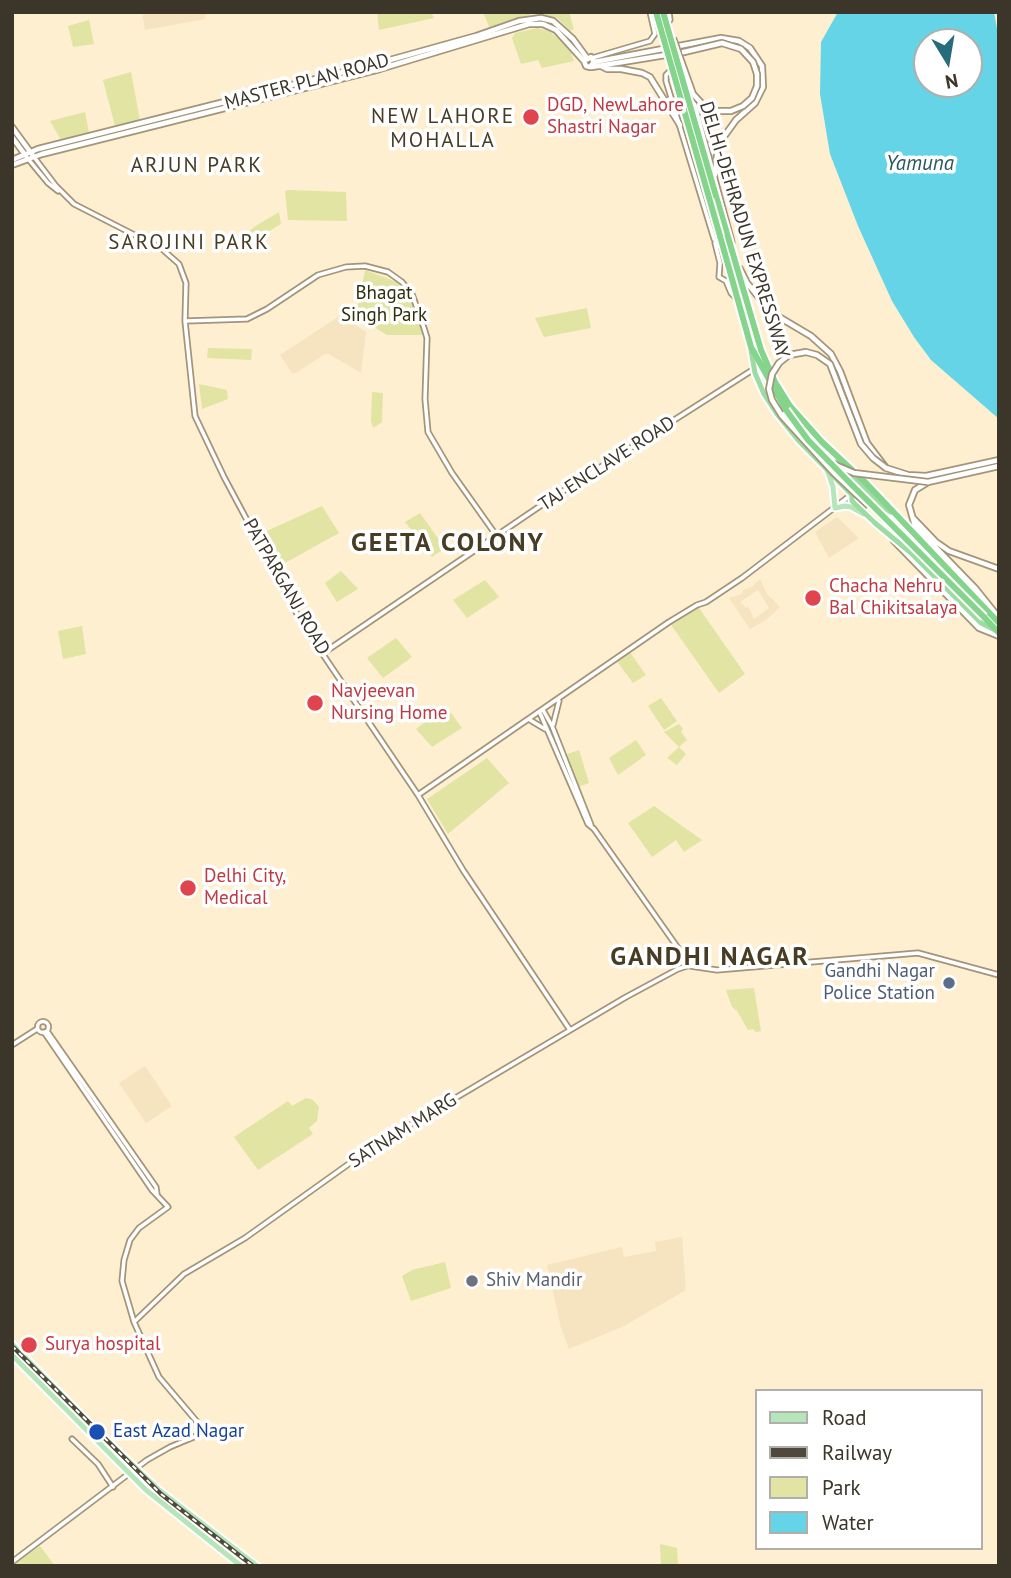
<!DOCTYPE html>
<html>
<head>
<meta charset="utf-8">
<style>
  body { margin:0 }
  #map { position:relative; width:1011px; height:1578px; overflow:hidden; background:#feefd1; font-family:"PT Sans",sans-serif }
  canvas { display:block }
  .frame { position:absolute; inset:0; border:14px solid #3c362a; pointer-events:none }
  .legend { position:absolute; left:755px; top:1389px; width:228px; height:161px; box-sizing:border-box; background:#fff; border:2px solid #b1afaa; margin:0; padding:9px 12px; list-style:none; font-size:21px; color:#3c362a }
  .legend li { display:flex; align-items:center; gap:14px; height:35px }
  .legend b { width:35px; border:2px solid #b1afaa }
  .north { position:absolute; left:913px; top:28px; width:70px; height:70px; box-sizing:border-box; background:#fff; border:2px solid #b1afaa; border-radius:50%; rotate:169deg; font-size:19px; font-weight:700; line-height:28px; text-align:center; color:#3c362a }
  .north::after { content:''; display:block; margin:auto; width:24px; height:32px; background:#276c7c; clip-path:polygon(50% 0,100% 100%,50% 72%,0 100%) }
</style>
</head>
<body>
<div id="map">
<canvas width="1011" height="1578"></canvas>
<div class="frame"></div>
<ul class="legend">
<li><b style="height:9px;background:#b5e5b9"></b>Road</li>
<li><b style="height:9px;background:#50493b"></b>Railway</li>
<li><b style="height:19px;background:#e1e4a2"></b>Park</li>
<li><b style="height:19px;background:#64d4e6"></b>Water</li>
</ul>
<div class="north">N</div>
</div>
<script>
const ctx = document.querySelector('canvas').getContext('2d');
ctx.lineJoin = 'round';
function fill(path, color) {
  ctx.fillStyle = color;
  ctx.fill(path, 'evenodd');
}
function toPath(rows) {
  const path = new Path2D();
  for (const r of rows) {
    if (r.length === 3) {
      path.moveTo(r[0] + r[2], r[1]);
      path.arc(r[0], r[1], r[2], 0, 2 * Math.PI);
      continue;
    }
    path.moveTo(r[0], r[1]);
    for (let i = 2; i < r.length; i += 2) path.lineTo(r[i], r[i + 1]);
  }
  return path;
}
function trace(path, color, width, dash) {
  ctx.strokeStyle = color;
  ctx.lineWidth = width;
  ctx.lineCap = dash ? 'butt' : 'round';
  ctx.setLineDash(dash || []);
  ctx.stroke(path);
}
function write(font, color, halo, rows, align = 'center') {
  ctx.font = font + ' "PT Sans",sans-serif';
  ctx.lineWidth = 7;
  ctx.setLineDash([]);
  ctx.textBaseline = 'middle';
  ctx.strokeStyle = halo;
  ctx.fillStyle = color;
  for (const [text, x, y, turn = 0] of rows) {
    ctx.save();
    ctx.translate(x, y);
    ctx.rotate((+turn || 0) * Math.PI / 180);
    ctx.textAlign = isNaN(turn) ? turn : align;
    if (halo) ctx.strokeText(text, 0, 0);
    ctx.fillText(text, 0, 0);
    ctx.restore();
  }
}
const built = toPath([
  [142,12,219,12,205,15,205,19,145,30],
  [341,315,366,332,361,373,329,354,325,354,296,373,292,373,280,355],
  [837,517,859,538,829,558,815,532],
  [760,579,767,594,780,607,766,620,750,629,729,598,742,594,743,590,752,587],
  [758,590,769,608,754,619,748,606,746,608,740,602],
  [145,1066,172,1106,146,1123,119,1083],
  [682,1237,686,1290,624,1326,569,1349,561,1328,547,1265,622,1247,624,1257,656,1251,655,1242]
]);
const green = toPath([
  [377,12,431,12,434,18,379,30],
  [483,12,569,12,574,29,570,31,557,18,532,14,490,29],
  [89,20,94,44,73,47,68,26],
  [538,28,550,32,562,41,571,53,574,61,542,68,538,60,521,64,512,38,515,33],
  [131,72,140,120,115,126,103,80],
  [85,112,89,133,61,140,50,121],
  [288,190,346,192,347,221,288,220,285,191],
  [279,212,281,224,242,248,240,240,254,227],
  [365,270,397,282,407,293,414,302,425,335,387,335,356,316],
  [587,308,591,328,544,337,535,318],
  [208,348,252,349,251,360,207,358],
  [199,384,227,390,228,399,202,409],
  [372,392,383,393,382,422,373,428,371,421],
  [322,506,339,533,276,568,258,535],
  [420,513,445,548,432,557,405,522],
  [341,571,358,589,337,602,325,583],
  [485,580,499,597,467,618,453,600],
  [697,605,745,674,719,693,669,622],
  [82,626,86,654,63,659,58,631],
  [396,638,412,657,383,678,367,658],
  [629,651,646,675,633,683,616,660],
  [661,698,677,721,664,730,648,706],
  [446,706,462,728,432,747,416,729],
  [679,724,683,729,681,732,687,740,679,747,686,754,677,765,667,758,679,747,664,732],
  [636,740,646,755,618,775,609,758],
  [579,750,589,783,578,787,567,754],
  [487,758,509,783,448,834,427,799],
  [654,806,702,840,684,852,676,840,652,857,628,823],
  [754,988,761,1031,756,1032,753,1029,748,1030,737,1011,732,1007,726,990],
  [306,1098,313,1100,319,1107,317,1121,309,1128,313,1134,258,1170,234,1137,288,1101,292,1106],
  [445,1262,451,1288,411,1301,402,1276,412,1270],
  [660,1544,677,1548,678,1566,661,1566],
  [40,1546,55,1566,18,1566,15,1563]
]);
const water = toPath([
  [838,12,994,12,999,40,999,419,931,360,914,337,892,301,858,226,830,154,820,94,821,42],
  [927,42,969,42,969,84,927,84]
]);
const tertiary = toPath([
  [666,25,670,20,669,12],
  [592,58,650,41,655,34,650,12],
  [680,72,675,70,670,71,666,75,666,81,714,239,723,251],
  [692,94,732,242],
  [34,157,56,186,74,204,162,249,179,264,186,283,185,321,195,416,224,477,303,625,418,795,463,870,570,1030],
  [29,160,48,183,58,191],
  [715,243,720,263,719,277,726,281,731,293,735,297],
  [185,321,247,319,267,309,318,275,346,267,365,266,388,272,402,282,412,294,424,328,427,338,425,399,428,432,452,473,496,535],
  [322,654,549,500,754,369],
  [543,710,552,726,591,825],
  [540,713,588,824,594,829,690,965],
  [530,720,545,729],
  [553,725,559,701],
  [418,795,669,622,697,605,706,602,742,578,864,485],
  [690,966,717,970,918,953,999,975],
  [43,1027,5.5],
  [47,1031,156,1187,157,1194],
  [12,1045,37,1029],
  [134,1322,184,1274,245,1238,371,1148,626,997,678,969,690,965],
  [72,1439,98,1464,113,1487],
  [12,1562,147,1460,170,1447,201,1434,204,1430,159,1377,134,1322,122,1281,124,1260,130,1240,139,1228,168,1207,152,1190,44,1032]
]);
const secondary = toPath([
  [594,62,591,57,584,61,586,66,590,67,594,62,721,38,739,41,750,48,762,66,763,87,755,103,736,120,723,138,717,155,715,175],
  [601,66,607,69,621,69,642,73,650,77,680,125],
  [592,67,684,52],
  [12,127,34,157],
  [12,137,26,156],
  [12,160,38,149,379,63,476,36,519,21,541,18,553,21,573,39,587,58],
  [12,165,42,154,380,69,529,24,543,24,556,30,584,61],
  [740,269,747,283,766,306,779,317,811,336,831,354,840,371,867,443,886,468,908,475,926,476,999,460],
  [999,466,928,482,915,490,909,505,915,526,975,588,999,618],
  [913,518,936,542,949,551,999,569],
  [894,541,979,628,999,636]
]);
const primary = toPath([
  [827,469,833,487,835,508,845,506,851,507,864,514],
  [12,1344,97,1431,159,1490,257,1566],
  [12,1355,146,1490,241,1566]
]);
const trunk = toPath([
  [751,350,755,373,764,394,777,414,798,440,852,495,852,501,875,523,911,553,981,623,997,631],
  [838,460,881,506,891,512]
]);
const motorway = toPath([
  [716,196,761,350,775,382,790,406,822,442,866,483,999,623],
  [720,236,751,347,786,410],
  [984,617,999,633]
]);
const rail = toPath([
  [12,1346,161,1494,253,1566]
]);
const secondaryBridge = toPath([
  [673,38,693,94,704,106,715,111,731,111,743,106,752,98,757,86,757,74,753,62,741,49,722,43,684,52],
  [833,464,854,473,928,482],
  [869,506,833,472,782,416,772,400,769,389,772,374,779,363,789,355,806,352,817,355,830,364,861,444,873,458,886,468]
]);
const motorwayBridge = toPath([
  [656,12,720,236],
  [663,12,716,196],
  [786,410,808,440,851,484,984,617]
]);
const markers = [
  [531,117,9,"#e0444e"],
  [813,598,9,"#e0444e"],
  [315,703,9,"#e0444e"],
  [188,888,9,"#e0444e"],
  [949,983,7,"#5c6f8a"],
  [472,1281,7,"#6b7280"],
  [29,1345,9,"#e0444e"],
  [97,1432,9,"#1a4fb4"]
];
const streetNames = [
  ["MASTER PLAN ROAD",307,82,-15],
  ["DELHI-DEHRADUN EXPRESSWAY",744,230,73],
  ["TAJ ENCLAVE ROAD",607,464,-33],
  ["PATPARGANJ ROAD",286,587,60],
  ["SATNAM MARG",403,1131,-32]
];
const healthNames = [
  ["DGD, NewLahore",547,106],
  ["Shastri Nagar",547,128],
  ["Chacha Nehru",829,587],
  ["Bal Chikitsalaya",829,609],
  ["Navjeevan",331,692],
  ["Nursing Home",331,714],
  ["Delhi City,",204,877],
  ["Medical",204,899],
  ["Surya hospital",45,1345]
];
const parkNames = [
  ["Bhagat",384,294],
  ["Singh Park",384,316]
];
const serviceNames = [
  ["Gandhi Nagar",935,972],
  ["Police Station",935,994]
];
const worshipNames = [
  ["Shiv Mandir",486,1281]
];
const transitNames = [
  ["East Azad Nagar",113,1432]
];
const neighbourhoodNames = [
  ["NEW LAHORE",443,117],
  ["MOHALLA",443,141],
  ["ARJUN PARK",197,166],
  ["SAROJINI PARK",189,243]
];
const waterNames = [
  ["Yamuna",920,164]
];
const districtNames = [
  ["GEETA COLONY",448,544],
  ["GANDHI NAGAR",710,958]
];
fill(built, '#f6e3bf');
fill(green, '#e1e4a2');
fill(water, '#64d4e6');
trace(tertiary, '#a4957a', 7);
trace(secondary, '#a4957a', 8);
trace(primary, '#fff', 9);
trace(trunk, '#fff', 9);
trace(motorway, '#fff', 10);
trace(tertiary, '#fff', 3.5);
trace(secondary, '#fff', 4.5);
trace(primary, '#b5e5b9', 5);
trace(trunk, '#9cdca2', 5);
trace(motorway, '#84d48b', 6);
trace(rail, '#50493b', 4.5);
trace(rail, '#fff', 2, [5]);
trace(secondaryBridge, '#a4957a', 8, []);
trace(motorwayBridge, '#fff', 10, []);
trace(secondaryBridge, '#fff', 4.5);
trace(motorwayBridge, '#84d48b', 6);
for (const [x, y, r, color] of markers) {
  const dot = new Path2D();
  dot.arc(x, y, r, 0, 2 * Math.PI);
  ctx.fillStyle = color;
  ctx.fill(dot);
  trace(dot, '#fff', 2.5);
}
write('19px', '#3c362a', '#fff', streetNames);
write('19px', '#be3a42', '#fff', healthNames, 'left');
write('19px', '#2d2e0a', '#fff', parkNames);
write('19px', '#4e5e75', '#fff', serviceNames, 'right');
write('19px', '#5b616d', '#fff', worshipNames, 'left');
write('19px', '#164399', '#fff', transitNames, 'left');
ctx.letterSpacing = '2px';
write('21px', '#493c24', '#fff', neighbourhoodNames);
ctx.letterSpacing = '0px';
write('italic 21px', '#285961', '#fff', waterNames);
ctx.letterSpacing = '2px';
write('bold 26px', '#493c24', '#fff', districtNames);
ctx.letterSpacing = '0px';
</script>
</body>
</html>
